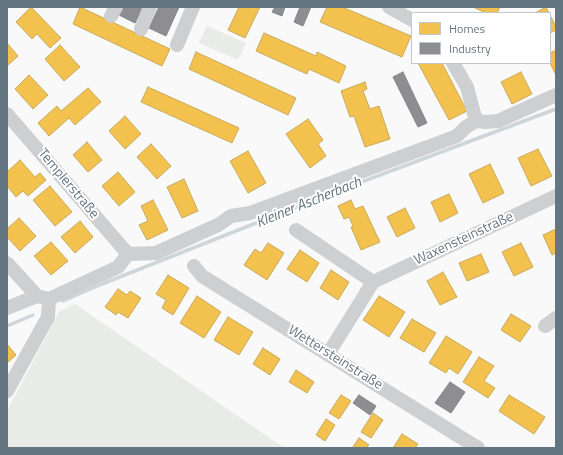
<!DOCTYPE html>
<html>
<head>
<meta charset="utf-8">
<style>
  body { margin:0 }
  #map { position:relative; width:563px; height:455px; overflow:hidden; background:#f9f9f9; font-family:"Titillium Web",sans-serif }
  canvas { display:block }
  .frame { position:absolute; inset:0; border:8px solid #657683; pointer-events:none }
  .legend { position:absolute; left:411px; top:12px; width:140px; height:52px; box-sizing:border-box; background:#fff; border:1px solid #c1c8cd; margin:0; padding:5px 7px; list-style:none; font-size:12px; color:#657683 }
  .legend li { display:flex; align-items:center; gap:8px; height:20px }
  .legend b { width:20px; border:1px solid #c1c8cd }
</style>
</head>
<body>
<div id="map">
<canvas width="563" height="455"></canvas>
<div class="frame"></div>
<ul class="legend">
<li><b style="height:11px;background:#f2c14e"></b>Homes</li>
<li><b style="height:11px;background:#8d8d92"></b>Industry</li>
</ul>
</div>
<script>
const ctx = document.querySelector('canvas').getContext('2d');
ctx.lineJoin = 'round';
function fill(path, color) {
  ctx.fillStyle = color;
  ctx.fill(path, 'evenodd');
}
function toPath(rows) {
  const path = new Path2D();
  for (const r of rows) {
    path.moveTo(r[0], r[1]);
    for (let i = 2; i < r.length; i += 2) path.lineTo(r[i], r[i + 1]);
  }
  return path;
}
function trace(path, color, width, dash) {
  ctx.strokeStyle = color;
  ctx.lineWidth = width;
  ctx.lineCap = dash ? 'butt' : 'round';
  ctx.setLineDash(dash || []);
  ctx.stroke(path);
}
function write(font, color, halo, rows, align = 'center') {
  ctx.font = font + ' "Titillium Web",sans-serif';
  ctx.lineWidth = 4;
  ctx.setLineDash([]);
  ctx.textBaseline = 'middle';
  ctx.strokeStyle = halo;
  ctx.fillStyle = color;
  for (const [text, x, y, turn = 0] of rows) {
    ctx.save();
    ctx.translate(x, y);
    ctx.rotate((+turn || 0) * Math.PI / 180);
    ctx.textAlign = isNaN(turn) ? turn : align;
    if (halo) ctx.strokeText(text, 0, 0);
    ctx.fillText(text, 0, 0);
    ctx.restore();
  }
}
const green = toPath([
  [207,26,246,43,238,60,199,43],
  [75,304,274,441,285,448,7,448,7,411,59,312]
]);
const homes = toPath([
  [31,7,61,38,50,48,37,34,32,39,16,22,31,7],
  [80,7,170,49,162,66,73,24,80,7],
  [239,7,260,7,245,38,228,30,239,7],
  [327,7,342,7,411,36,402,57,320,22,327,7],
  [473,7,500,7,497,13,486,13,473,7],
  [546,7,549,13,535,13,546,7],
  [550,15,556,27,556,30,550,33,550,15],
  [264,33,316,56,317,52,346,66,339,83,309,69,307,74,256,51,264,33],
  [7,43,18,56,7,66,7,43],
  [60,45,80,67,64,81,45,59,60,45],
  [556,50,556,75,550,63,550,53,556,50],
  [196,52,296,98,288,115,189,69,196,52],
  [418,63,442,63,467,111,449,120,418,63],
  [521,72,532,94,512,104,501,82,521,72],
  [29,75,48,95,33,109,15,89,29,75],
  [365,82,367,89,363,91,370,109,379,106,390,139,365,147,354,116,350,117,341,91,365,82],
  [148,87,239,128,232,143,141,102,148,87],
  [88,88,101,102,75,125,69,118,49,136,38,123,57,106,61,111,88,88],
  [125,116,141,134,125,149,109,131,125,116],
  [308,119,323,140,318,144,326,156,310,168,286,134,308,119],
  [87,142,102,160,88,172,73,155,87,142],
  [151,144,171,166,157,179,137,157,151,144],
  [538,149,552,176,531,186,518,158,538,149],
  [248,151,266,183,248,193,230,161,248,151],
  [20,160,35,177,40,173,46,180,28,196,23,191,16,197,7,186,7,172,20,160],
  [490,164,504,193,483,203,469,174,490,164],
  [118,172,135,192,119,206,102,186,118,172],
  [184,179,198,211,182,218,167,187,184,179],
  [50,186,72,212,55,226,33,200,50,186],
  [449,194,458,213,440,222,431,202,449,194],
  [153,200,168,230,147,240,139,225,148,221,141,206,153,200],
  [351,200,355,209,363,206,380,242,361,250,351,227,353,226,349,217,344,219,338,206,351,200],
  [405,208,415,228,397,237,387,217,405,208],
  [19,218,36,236,20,251,7,237,7,229,19,218],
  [80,221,93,237,75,253,61,237,80,221],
  [556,229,556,253,552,255,543,235,556,229],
  [51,242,68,261,51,275,34,256,51,242],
  [268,243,284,253,267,280,244,265,255,249,261,253,268,243],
  [521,243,533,267,514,276,502,252,521,243],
  [300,250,319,263,307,282,287,269,300,250],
  [481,254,489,272,467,281,459,263,481,254],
  [331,270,349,282,338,300,320,288,331,270],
  [443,272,457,297,440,305,427,281,443,272],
  [168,275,189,288,173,315,162,308,166,300,156,294,168,275],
  [118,289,127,295,130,291,141,298,128,318,118,312,116,315,105,307,118,289],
  [197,296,221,312,204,338,180,323,197,296],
  [379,296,405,312,389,337,363,320,379,296],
  [511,314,531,326,520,342,501,330,511,314],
  [228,317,253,332,239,355,214,340,228,317],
  [412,319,436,333,424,352,400,338,412,319],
  [446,336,472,352,458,374,449,368,446,373,429,363,446,336],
  [7,344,16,355,7,363,7,344],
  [263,348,280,359,270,375,253,364,263,348],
  [479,357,494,366,484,381,495,388,488,398,463,382,479,357],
  [296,370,314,382,307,393,289,382,296,370],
  [341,395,351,401,339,419,329,413,341,395],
  [509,395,545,417,534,434,499,411,509,395],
  [373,413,383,420,371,438,361,432,373,413],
  [326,419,335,425,325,441,316,435,326,419],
  [402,434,418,444,415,448,393,448,402,434],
  [359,438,369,445,366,448,352,448,359,438]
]);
const industry = toPath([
  [123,7,143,7,135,23,119,15,123,7],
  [159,7,179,7,166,36,149,28,159,7],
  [275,7,285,7,282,16,272,12,275,7],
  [300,7,311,7,303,26,294,22,300,7],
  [403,72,427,123,418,127,393,77,403,72],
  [450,382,465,392,451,413,435,403,450,382],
  [359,395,376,406,370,415,353,403,359,395]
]);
const stream = toPath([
  [63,301,102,284,332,193,556,109],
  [7,326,33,315]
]);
const minor = toPath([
  [389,7,412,20],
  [111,16,116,7],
  [141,29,150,7],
  [177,45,193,7],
  [453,63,467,87,476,121],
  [7,114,128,254],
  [296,230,373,282],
  [7,263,37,296],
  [194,266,202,276,478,448],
  [7,308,37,296,49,299,118,267,128,254,156,253,218,225,231,216,250,213,457,136,466,127,476,121,486,122,498,121,556,95],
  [545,326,556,318],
  [328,354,373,282,556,196],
  [7,391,48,317,49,299]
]);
const streetNames = [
  ["Templerstraße",68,184,50],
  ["Waxensteinstraße",464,239,-25],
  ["Wettersteinstraße",335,358,32]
];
const waterNames = [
  ["Kleiner Ascherbach",309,203,-22]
];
fill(green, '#e8ebe6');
fill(homes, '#f2c14e');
trace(homes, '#c8aa5e', 1);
fill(industry, '#8d8d92');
trace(industry, '#81868e', 1);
trace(stream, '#ced6d9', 3.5);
trace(minor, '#cecfd0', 14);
write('14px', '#657683', '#fff', streetNames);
write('italic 15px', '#60757c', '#fff', waterNames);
</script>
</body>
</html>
